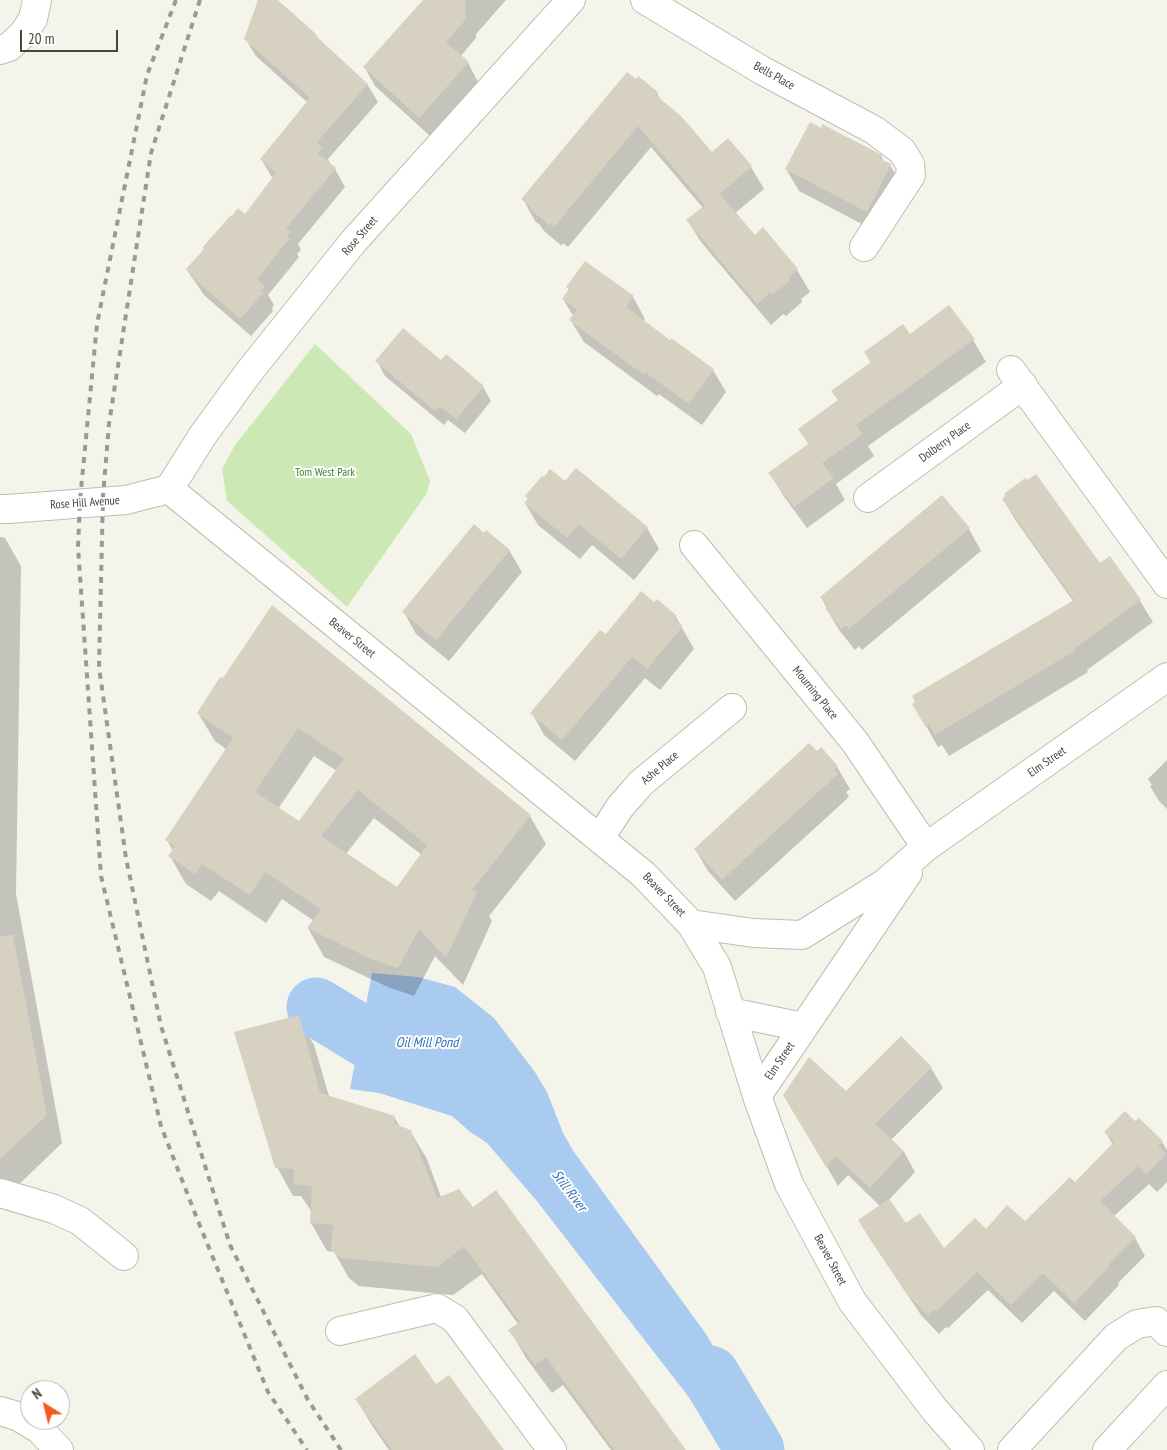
<!DOCTYPE html>
<html>
<head>
<meta charset="utf-8">
<style>
  body { margin:0 }
  #map { position:relative; width:1167px; height:1450px; overflow:hidden; background:#f5f4eb; font-family:"PT Sans Narrow",sans-serif }
  canvas { display:block }
  .north { position:absolute; left:20px; top:1380px; width:50px; height:50px; box-sizing:border-box; background:#fff; border:1px solid #b7b5b0; border-radius:50%; rotate:324deg; font-size:14px; font-weight:700; line-height:20px; text-align:center; color:#4a4539 }
  .north::after { content:''; display:block; margin:auto; width:18px; height:22px; background:#f75a21; clip-path:polygon(50% 0,100% 100%,50% 72%,0 100%) }
  .scale { position:absolute; left:20px; top:30px; width:98px; height:22px; box-sizing:border-box; border:2px solid #4a4539; border-top:0; padding-left:6px; font-size:15px; line-height:18px; white-space:nowrap; color:#4a4539; -webkit-text-stroke:4px #fff; paint-order:stroke }
</style>
</head>
<body>
<div id="map">
<canvas width="1167" height="1450"></canvas>
<div class="north">N</div>
<div class="scale">20 m</div>
</div>
<script>
const ctx = document.querySelector('canvas').getContext('2d');
ctx.lineJoin = 'round';
function fill(path, color) {
  ctx.fillStyle = color;
  ctx.fill(path, 'evenodd');
}
function toPath(rows) {
  const path = new Path2D();
  for (const r of rows) {
    path.moveTo(r[0], r[1]);
    for (let i = 2; i < r.length; i += 2) path.lineTo(r[i], r[i + 1]);
  }
  return path;
}
function trace(path, color, width, dash) {
  ctx.strokeStyle = color;
  ctx.lineWidth = width;
  ctx.lineCap = dash ? 'butt' : 'round';
  ctx.setLineDash(dash || []);
  ctx.stroke(path);
}
function write(font, color, halo, rows, align = 'center') {
  ctx.font = font + ' "PT Sans Narrow",sans-serif';
  ctx.lineWidth = 4;
  ctx.setLineDash([]);
  ctx.textBaseline = 'middle';
  ctx.strokeStyle = halo;
  ctx.fillStyle = color;
  for (const [text, x, y, turn = 0] of rows) {
    ctx.save();
    ctx.translate(x, y);
    ctx.rotate((+turn || 0) * Math.PI / 180);
    ctx.textAlign = isNaN(turn) ? turn : align;
    if (halo) ctx.strokeText(text, 0, 0);
    ctx.fillText(text, 0, 0);
    ctx.restore();
  }
}
const green = toPath([
  [315,344,411,434,430,481,427,493,347,607,227,501,222,469,235,445]
]);
const water = toPath([
  [372,973,418,977,455,987,494,1018,535,1072,547,1092,563,1133,574,1152,706,1334,740,1393,766,1430,776,1448,758,1446,737,1439,716,1435,698,1409,536,1200,487,1143,469,1131,452,1116,379,1093,350,1089]
]);
const shadow = toPath([
  [259,0,276,0,316,35,320,42,367,84,378,102,328,159,331,166,335,169,345,187,298,244,301,250,297,254,299,257,268,295,274,305,272,308,273,311,251,336,204,295,187,270,245,216,273,179,261,159,308,103,256,56,245,38],
  [425,0,506,0,476,34,476,38,460,57,468,63,478,82,430,136,375,86,365,68],
  [657,93,661,101,712,153,728,140,751,167,764,189,735,213,754,237,763,229,797,270,810,292,801,299,802,302,786,316,783,314,771,325,701,242,688,221,703,208,651,147,568,247,563,243,562,246,544,231,540,225,535,221,523,199],
  [881,156,884,162,890,165,903,187,879,233,799,191,786,169],
  [568,287,633,297,645,319,643,322,670,341,672,340,713,370,726,392,702,425,659,394,657,396,584,342,571,321,574,317,563,299,570,291],
  [909,335,973,340,986,362,868,446,874,456,836,484,845,500,807,528,783,495,770,473,809,445,800,430,839,401,871,363,865,353],
  [377,361,483,387,491,401,465,433,448,420,444,425,385,376],
  [565,483,647,528,659,549,634,580,592,545,580,559,538,525,525,503,528,500,527,497],
  [942,497,969,529,981,551,862,650,859,646,855,650,839,630,826,608,827,608,821,597],
  [1003,499,1100,565,1109,558,1140,601,1153,622,1087,670,1088,672,949,756,942,745,938,747,914,705,1073,601,1016,521],
  [0,537,5,538,21,566,16,894,62,1143,11,1192,0,1180],
  [509,550,522,572,449,661,416,634,404,612],
  [654,604,676,617,694,649,660,690,645,678,575,761,544,735,532,713,606,636],
  [221,679,530,816,546,844,489,916,492,921,463,985,435,956,414,996,388,987,324,957,308,928,314,921,282,899,266,923,219,891,211,901,186,884,170,856,173,851,167,840,227,750,215,741,198,713],
  [314,756,337,771,299,823,278,809],
  [374,818,422,855,397,889,346,854],
  [821,749,837,767,850,789,846,792,849,797,735,901,708,871,695,849],
  [1167,760,1167,809,1159,801,1150,786,1152,785,1148,779],
  [298,1017,314,1045,329,1096,394,1117,401,1128,410,1131,427,1159,441,1197,473,1208,684,1450,611,1450,563,1385,552,1393,526,1358,510,1330,518,1324,482,1274,453,1295,359,1286,349,1278,334,1252,327,1251,311,1223,312,1212,301,1196,293,1196,277,1167],
  [901,1038,931,1068,943,1088,891,1140,904,1152,915,1172,889,1200,905,1224,944,1250,986,1231,1025,1222,1075,1184,1113,1145,1106,1133,1135,1123,1162,1142,1167,1150,1167,1182,1157,1192,1149,1184,1114,1216,1135,1238,1145,1256,1118,1283,1119,1285,1085,1321,1054,1291,1022,1323,988,1290,948,1328,946,1327,939,1334,921,1315,870,1239,859,1221,880,1206,848,1175,838,1186,785,1095,846,1093],
  [436,1386,503,1450,389,1450,373,1427,356,1399]
]);
const river = toPath([
  [316,1007,375,1043,436,1064],
  [710,1375,755,1450]
]);
const building = toPath([
  [258,0,278,0,317,35,316,36,368,84,317,142,323,147,317,153,336,168,286,228,291,232,287,236,290,238,257,279,265,287,261,291,264,292,240,319,192,277,193,276,186,269,204,249,202,248,231,215,232,216,238,208,245,214,276,173,260,159,310,98,244,39],
  [423,0,465,0,466,19,446,42,469,62,419,118,363,67],
  [627,72,636,79,638,76,658,92,656,95,682,117,712,152,728,138,752,166,720,194,755,235,763,227,798,269,789,277,791,280,772,295,770,293,757,304,686,220,705,205,638,126,555,226,550,223,549,225,530,209,531,207,521,199],
  [810,122,821,128,822,124,880,154,882,155,880,159,891,164,867,212,785,169],
  [585,261,634,296,626,307,670,340,671,338,714,369,689,404,646,373,644,375,569,320,577,310,562,299,569,289,566,287],
  [949,305,975,339,856,425,863,434,822,463,798,429,838,400,831,391,871,362,864,352,903,324,910,334],
  [403,328,441,360,446,354,484,386,456,419,440,406,435,411,375,361],
  [808,444,834,478,794,507,768,473],
  [576,468,648,527,621,559,579,524,567,538,524,503,528,499,525,496,542,476,544,477,550,469,565,481],
  [1036,474,1100,563,1110,556,1141,600,1075,648,1076,650,935,735,929,724,925,726,912,704,915,702,912,696,1074,600,1002,499,1005,496,1004,494,1025,478,1027,480],
  [942,495,970,528,849,629,846,625,841,629,825,608,828,606,820,597],
  [474,524,484,533,486,530,510,550,436,640,402,612],
  [641,591,654,602,657,599,677,616,674,619,683,626,647,669,632,657,562,740,530,713,600,630,606,634],
  [272,605,531,815,472,890,477,892,446,958,419,929,398,968,371,959,307,928,321,909,265,872,250,895,202,864,195,874,168,856,175,846,165,840,233,738,197,713,220,677,223,678],
  [298,728,344,759,299,821,255,792],
  [358,790,427,845,397,887,321,836],
  [809,743,817,751,821,747,838,766,834,770,838,774,722,880,694,849],
  [13,935,47,1115,0,1159,0,936],
  [299,1015,320,1093,395,1116,394,1124,411,1130,437,1198,459,1189,473,1207,496,1190,686,1450,614,1450,546,1357,535,1365,508,1330,520,1322,464,1246,437,1267,341,1258,331,1250,333,1225,310,1223,312,1186,293,1184,294,1169,275,1168,234,1032],
  [901,1036,932,1067,875,1124,904,1151,870,1188,836,1156,826,1167,783,1095,809,1057,846,1091],
  [1125,1111,1135,1121,1139,1118,1163,1141,1158,1146,1166,1154,1146,1175,1138,1166,1100,1201,1136,1237,1108,1265,1110,1266,1074,1303,1043,1273,1011,1305,977,1272,937,1311,935,1309,928,1316,909,1296,858,1220,889,1199,906,1223,920,1213,944,1248,975,1218,986,1229,1007,1205,1025,1221,1070,1177,1075,1182,1114,1142,1104,1132],
  [415,1354,436,1384,449,1375,504,1450,392,1450,355,1399]
]);
const minor = toPath([
  [645,0,763,71,874,130,902,151,910,164,911,175,864,247],
  [0,50,9,47,23,34,33,19,37,0],
  [1011,370,1167,584],
  [169,489,643,874,691,924,717,967,758,1099,789,1184,852,1301,934,1409,970,1450],
  [169,489,203,435,249,372,353,242,571,0],
  [868,498,1023,385],
  [0,509,8,509,126,500,169,489],
  [694,545,855,742,926,847],
  [600,838,620,807,641,783,732,708],
  [691,924,753,933,802,935,885,883,926,847,1167,677],
  [730,1012,803,1027],
  [757,1096,908,873],
  [0,1193,54,1209,80,1221,124,1256],
  [340,1331,437,1308,455,1319,552,1450],
  [0,1411,17,1416,39,1429,59,1450],
  [1012,1450,1116,1337,1137,1324,1156,1321,1167,1332],
  [1107,1450,1167,1385]
]);
const rail = toPath([
  [176,0,147,75,97,324,80,500,78,547,101,876,161,1126,198,1221,268,1392,307,1450],
  [200,0,151,153,109,424,103,496,99,667,126,858,161,1026,230,1245,308,1400,341,1450]
]);
const streetNames = [
  ["Bells Place",774,76,29],
  ["Rose Street",360,236,-49],
  ["Dolberry Place",945,442,-36],
  ["Rose Hill Avenue",85,503,-4],
  ["Beaver Street",352,638,39],
  ["Mourning Place",815,693,51],
  ["Elm Street",1047,762,-35],
  ["Ashe Place",660,768,-40],
  ["Beaver Street",664,895,46],
  ["Elm Street",780,1061,-56],
  ["Beaver Street",830,1260,62]
];
const parkNames = [
  ["Tom West Park",325,473]
];
const waterNames = [
  ["Oil Mill Pond",427,1043],
  ["Still River",569,1191,53]
];
fill(green, '#cce9b5');
fill(water, '#aacbf0');
fill(shadow, '#0003');
trace(river, '#aacbf0', 59);
fill(building, '#d7d1c1');
trace(minor, '#c1bdae', 30);
trace(minor, '#fff', 28);
trace(rail, '#999', 4, [6, 6]);
write('12px', '#4a4539', '#fff', streetNames);
write('12px', '#417c2c', '#fff', parkNames);
write('italic 14px', '#326fb6', '#fff', waterNames);
</script>
</body>
</html>
